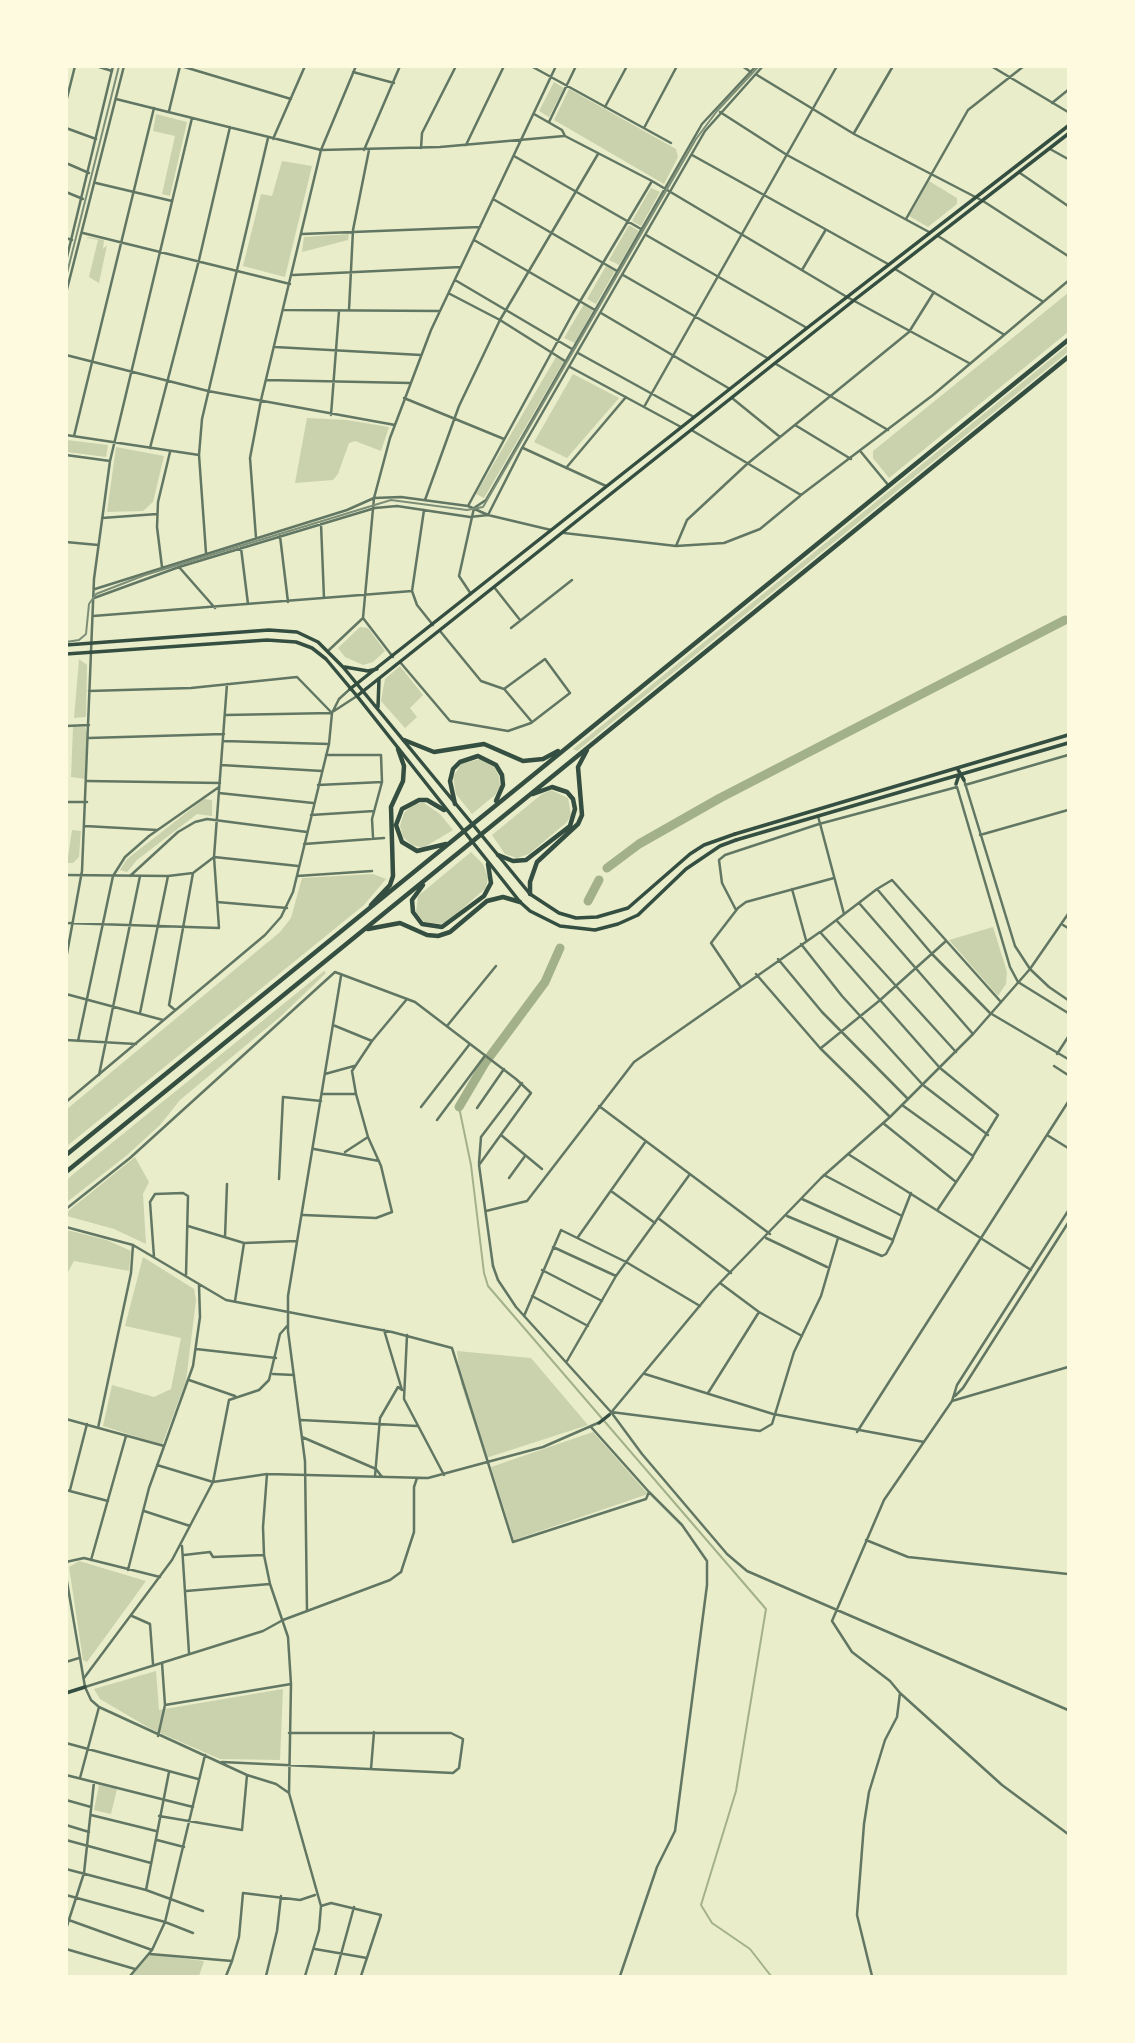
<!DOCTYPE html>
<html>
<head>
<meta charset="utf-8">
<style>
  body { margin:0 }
  #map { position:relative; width:1135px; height:2043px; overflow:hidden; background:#e9edc9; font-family:"Noto Serif",serif }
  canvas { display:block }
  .frame { position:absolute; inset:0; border:68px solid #fefae0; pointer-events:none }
</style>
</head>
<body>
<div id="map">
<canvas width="1135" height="2043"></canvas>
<div class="frame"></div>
</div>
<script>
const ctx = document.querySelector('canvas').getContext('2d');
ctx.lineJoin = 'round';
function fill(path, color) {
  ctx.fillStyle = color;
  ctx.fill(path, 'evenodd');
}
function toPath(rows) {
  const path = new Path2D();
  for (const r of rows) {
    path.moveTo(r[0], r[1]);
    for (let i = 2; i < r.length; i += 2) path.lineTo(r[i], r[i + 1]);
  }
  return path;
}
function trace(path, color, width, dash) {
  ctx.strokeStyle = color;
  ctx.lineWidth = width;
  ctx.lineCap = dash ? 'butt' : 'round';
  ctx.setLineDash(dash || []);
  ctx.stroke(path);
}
const green = toPath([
  [554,82,564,88,549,117,539,111],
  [569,89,676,149,678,157,664,184,554,120],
  [156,114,187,122,170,196,162,194,175,136,153,131],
  [282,161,312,166,285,277,243,266,261,194,272,196],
  [929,181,957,198,957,204,928,227,909,216],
  [651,188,660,192,641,226,632,221],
  [629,225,639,231,619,265,609,260],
  [349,234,348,240,302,252,304,237],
  [88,237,104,240,103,249,107,245,99,283,89,277,98,240,88,238,85,247],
  [606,266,615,271,596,304,587,299],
  [1068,293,1068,332,889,478,873,458,873,451],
  [584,304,593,310,575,343,564,338],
  [1068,345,1068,352,577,751,573,749],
  [556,357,564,361,484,498,476,494],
  [573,374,619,398,567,458,534,442],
  [307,418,347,420,389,427,381,451,355,441,349,443,338,474,333,480,295,483],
  [67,440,108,445,106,457,67,452],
  [116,447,164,456,153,502,143,511,107,512],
  [360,627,368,628,385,651,373,662,363,665,345,657,338,648],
  [79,659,87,665,86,717,74,718],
  [400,666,423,695,410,708,417,717,405,728,381,701,385,679],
  [73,727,85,727,87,733,85,779,71,777],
  [480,759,494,767,499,776,500,787,495,795,472,814,456,794,453,777,461,764],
  [551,790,568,798,571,815,567,822,529,854,517,858,505,854,492,835,542,794],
  [204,799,212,800,212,816,197,814,137,860,127,872,120,870,127,859],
  [424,803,440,814,453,830,423,848,412,845,403,837,400,826,404,813,413,804],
  [72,830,81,831,79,857,73,863,67,863],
  [471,852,483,864,488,877,486,888,447,922,440,924,424,922,416,912,418,896],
  [373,874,386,879,364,905,67,1146,67,1109,280,932,291,918,302,878],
  [993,927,1007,972,1006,984,998,996,949,940],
  [324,971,326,973,280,1017,180,1100,160,1125,126,1156,67,1202,67,1180,71,1176],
  [135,1157,149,1182,143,1194,146,1244,114,1229,67,1216,67,1212],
  [67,1230,107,1240,131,1251,129,1271,74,1261,67,1274],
  [143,1257,194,1289,196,1300,186,1381,162,1445,103,1426,112,1385,154,1397,171,1389,181,1338,125,1326],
  [457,1351,531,1358,588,1425,486,1458,461,1384],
  [593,1432,648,1494,514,1540,491,1467],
  [79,1561,146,1581,87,1662,83,1660,69,1567],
  [156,1671,159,1710,283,1689,280,1760,220,1759,151,1729,100,1699,94,1689],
  [99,1785,117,1789,111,1814,94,1810],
  [149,1954,204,1961,199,1976,131,1976]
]);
const stream = toPath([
  [459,1107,471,1165,484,1273,488,1286,766,1609,736,1791,701,1905,712,1923,750,1949,771,1976]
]);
const river = toPath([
  [607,868,639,844,720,798,1065,620],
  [588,901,599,880],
  [459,1107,485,1063,545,982,560,948]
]);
const minor = toPath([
  [96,66,112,71],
  [181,66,291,99],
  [531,66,671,143],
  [742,66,751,72],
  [991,66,1068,112],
  [353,72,394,83],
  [757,75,854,134,983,201,1068,256],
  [116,99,321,150,440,147,564,136],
  [66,102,75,66],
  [1052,103,1068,90],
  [605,107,627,66],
  [169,111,180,66],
  [720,112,787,155,929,232],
  [534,114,562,130,565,136,652,181,847,297,969,363],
  [549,122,576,66],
  [66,128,96,139],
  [644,128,677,66],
  [854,133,893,66],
  [273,139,305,66],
  [466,145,504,66],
  [421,148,422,133,456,66],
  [1050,149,1068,159],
  [364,150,400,66],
  [692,155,888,264],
  [514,156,641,229],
  [66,163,89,173],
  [1020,173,1068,206],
  [96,183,172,201],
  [66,192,83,199],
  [493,199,617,271],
  [906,219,968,110,1024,66],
  [83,233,290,284],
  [302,234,480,227],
  [646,235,807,328],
  [938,236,1042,301],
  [66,238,72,240],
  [474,240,595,310],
  [895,269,1003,334],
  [802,270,825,231],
  [293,275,461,267],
  [623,275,769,359],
  [455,280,572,349],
  [450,294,500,320,565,361],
  [284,310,440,311],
  [349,310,353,230,369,150],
  [601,313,730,389],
  [275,347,421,355],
  [578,353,694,417],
  [66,355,208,391,395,425],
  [776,364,888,430],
  [570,367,681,427],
  [266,380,410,383],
  [404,398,504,439],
  [732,398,780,437],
  [644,407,837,66],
  [331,415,339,311],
  [795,425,851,459],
  [693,431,801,495,933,395,1068,281],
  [66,435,199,455],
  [74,436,154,108],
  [150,448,199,260,230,127],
  [523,448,606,486],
  [861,452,889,486],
  [66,455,110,461],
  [566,468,626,397],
  [425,500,459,406,500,320,598,154],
  [468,506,573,313,652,181],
  [424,510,412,591,417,605,433,625],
  [488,515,522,448,705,131,763,66],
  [102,518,157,514],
  [321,524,324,598],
  [564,533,676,546,724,543,760,529,800,496],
  [280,536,288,602],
  [256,538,250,458,261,400,321,150,356,66],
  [66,542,98,545],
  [676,546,687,520,747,464,909,332,934,292],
  [241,548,248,604],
  [206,553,199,455,202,419,268,138],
  [162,567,157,527,158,502,170,452],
  [179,567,215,608],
  [494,587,520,620],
  [95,589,347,510,374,498,401,497,468,506,488,515,551,530],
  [471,594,459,576,474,508,486,500,702,124,756,66],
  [94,598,179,567,375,508,397,506,470,517,488,515],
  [93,616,412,591],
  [363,618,374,498,390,438,431,330,556,66],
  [363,618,393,657],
  [511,628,572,580],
  [329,650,363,618],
  [400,662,450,721,508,731,531,723,570,693,545,659,504,689,481,681,440,631],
  [505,690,532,722],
  [89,691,191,688,297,677,332,713],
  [334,711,357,696],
  [226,715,332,713],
  [66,726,89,725],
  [89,738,224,734],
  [223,741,329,744],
  [326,755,381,755,382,782,372,819,373,837],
  [221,765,322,771],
  [964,780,1015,946,1030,969,1049,987,1068,1000],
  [87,781,220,783],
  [318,785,382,782],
  [965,785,1068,755],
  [957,787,1010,967,1018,982,1068,1013],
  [219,793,313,803],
  [66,802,87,802],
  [311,815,374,811],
  [818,816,844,914],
  [85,826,157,830],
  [980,835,1068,810],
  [304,844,384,838],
  [214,857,298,866],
  [66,875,168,876,193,873,214,857],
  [130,876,178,832,195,822,207,819,307,832],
  [297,876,372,871],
  [792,889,806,940],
  [877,889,892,880,1001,1002],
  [217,902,287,908],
  [859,903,973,1034],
  [736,910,722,883,719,860,725,855,819,824,957,787],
  [837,921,956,1052],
  [66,923,219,928,214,857,227,684],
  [1063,925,1068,928],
  [822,931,877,889,932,954,990,1013,1068,1059],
  [801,944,842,996,923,1085,988,1135],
  [66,959,82,871,94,579,110,461,192,118],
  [778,959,822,1012,908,1099],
  [756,974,820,1048,890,1117],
  [740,986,711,943,738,908,746,902,834,878],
  [66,994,163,1020],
  [175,1010,169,1005,193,873],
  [140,1013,168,876],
  [333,1025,372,1041,407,999],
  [447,1026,496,966],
  [66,1040,136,1044],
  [78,1041,113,876,125,857,149,836,219,787],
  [821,1048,879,1001,946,941],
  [1057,1054,1068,1037],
  [1054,1066,1068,1075],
  [325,1074,354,1066],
  [99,1075,140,876],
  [356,1094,352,1071,372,1041],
  [66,1102,265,935,281,917,293,892,329,744,332,713,339,699,350,689],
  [599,1106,770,1234],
  [421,1107,469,1045],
  [477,1108,504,1069],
  [437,1120,484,1057],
  [883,1123,956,1182],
  [501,1135,542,1169],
  [1047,1135,1068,1148],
  [314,1149,379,1161],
  [345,1152,368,1137],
  [848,1154,1031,1270],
  [479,1163,481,1137,522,1083],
  [509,1178,525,1156],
  [279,1179,283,1097,321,1101],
  [611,1191,655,1223],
  [802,1199,893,1240,902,1216,824,1175],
  [938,1209,973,1157],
  [486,1211,527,1201,634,1062,820,932,940,1068,998,1115,973,1156,902,1105],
  [303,1215,376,1218,392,1212,381,1166,368,1137,356,1094,322,1094],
  [787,1216,882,1256,886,1254,893,1241],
  [902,1216,911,1193],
  [658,1218,731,1273],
  [188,1226,244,1243,297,1241],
  [66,1227,133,1245,226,1300,392,1332,452,1348,513,1542,646,1499,649,1492,591,1427],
  [225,1237,227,1184],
  [578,1237,646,1141],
  [766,1238,827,1267],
  [553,1247,616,1276],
  [154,1257,150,1202,155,1194,183,1193,188,1196,186,1275],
  [493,1266,498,1280,516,1307,611,1412,642,1454,727,1554,747,1571,1068,1710],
  [542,1270,602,1301],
  [720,1283,759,1312,802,1336],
  [532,1296,588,1326],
  [235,1301,244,1243],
  [524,1316,561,1230,626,1262,700,1306],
  [407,1335,404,1399,444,1475],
  [196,1349,276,1358],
  [567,1361,616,1276,690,1174],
  [273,1374,294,1375],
  [645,1374,773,1414,924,1442],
  [189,1380,235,1396],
  [708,1393,759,1312],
  [955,1396,963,1388,1068,1223],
  [952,1401,1068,1367],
  [611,1412,760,1431,772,1424,794,1352,821,1296,838,1238],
  [66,1419,164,1446],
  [301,1420,417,1426],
  [98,1428,131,1273,133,1245],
  [857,1432,1068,1102],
  [302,1437,376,1469,382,1477],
  [157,1465,213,1482,229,1400,259,1390,269,1380,280,1334,288,1325],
  [267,1474,263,1527,264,1555,270,1584,288,1637,291,1684,289,1793,321,1906,319,1930,305,1976],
  [375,1476,380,1418,398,1387,402,1390,384,1330],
  [66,1490,108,1501],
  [70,1490,87,1424],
  [144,1511,190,1526],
  [866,1540,908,1557,1068,1574],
  [182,1546,189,1653],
  [184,1555,210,1552,213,1557,264,1555],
  [91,1560,126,1436],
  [66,1562,84,1558,160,1577],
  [128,1570,149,1488,193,1366,200,1317,199,1285],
  [401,1572,414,1532,414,1487,417,1478],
  [186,1591,270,1584],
  [307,1611,305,1461,288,1331,288,1296,341,976],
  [132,1616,150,1624,153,1664],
  [66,1662,79,1658],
  [84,1678,172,1560,213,1482,267,1474,428,1478,543,1447,598,1423],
  [85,1687,91,1700,99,1707,247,1775,276,1784,289,1793],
  [900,1693,1002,1785,1068,1834],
  [165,1705,291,1684],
  [158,1736,165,1705,162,1663],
  [66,1743,198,1779],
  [222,1762,453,1773,459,1768,463,1739,451,1733,289,1733],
  [371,1769,374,1732],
  [66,1775,193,1807],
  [80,1778,99,1707],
  [66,1800,91,1807],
  [91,1815,156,1831],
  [159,1816,242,1830,247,1775],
  [66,1825,89,1832],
  [66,1840,151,1863],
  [157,1840,184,1847],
  [66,1869,146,1890,203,1911],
  [146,1890,169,1772],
  [66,1895,165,1922,193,1933],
  [321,1906,331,1903,381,1915,361,1976],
  [66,1919,152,1950],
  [66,1929,84,1873,94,1782],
  [66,1949,135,1969],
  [315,1949,367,1958],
  [150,1954,232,1961,226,1976],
  [232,1961,239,1937,243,1893,300,1900,315,1895],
  [130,1976,152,1950,165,1922,205,1755],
  [266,1976,277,1931,281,1896],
  [335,1976,354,1907],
  [620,1976,657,1867,675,1831,707,1585,707,1561,682,1525,649,1492],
  [872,1976,857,1915,864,1824,869,1792,885,1740,897,1717,900,1693,890,1681,852,1652,832,1621,884,1500,952,1401,957,1385,1068,1211]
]);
const tertiary = toPath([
  [66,261,113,66],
  [66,293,124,66],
  [66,1209,130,1158,335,972,415,1002,516,1079,531,1093,479,1165,493,1266],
  [609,1415,712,1291,821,1178,890,1117,973,1034,1030,969,1068,914],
  [66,1576,85,1687,263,1631,283,1620,390,1580,401,1572]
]);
const secondary = toPath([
  [350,689,807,328,1068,126],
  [357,696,853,301,1068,134],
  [957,768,964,780],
  [956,784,959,775],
  [735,834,1068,735],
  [736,840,1068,743],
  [599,1423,609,1415],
  [66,1693,85,1687]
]);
const primary = toPath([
  [66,645,269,630,297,632,318,642,343,667,530,894,559,913,576,918,597,917,628,908,690,854,704,845,735,834],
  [66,654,267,640,296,642,312,648,326,659,357,696,520,902,530,911,560,926,595,930,618,924,638,915,686,869,720,846,736,840],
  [345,667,368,671,377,669],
  [378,707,379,679]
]);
const trunk = toPath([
  [404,740,434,752,484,744,523,761,543,759,558,751],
  [455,804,450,781,453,769,460,762,478,756,496,765,502,775,503,785,496,801],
  [444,810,427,800,419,800,402,809,396,825,402,842,417,851,446,844],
  [498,855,513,861,526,860,570,826,575,809,573,799,567,792,552,787,533,794],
  [423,885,412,900,413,912,422,924,442,927,484,896,491,883,488,864],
  [530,894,530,882,537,862,578,824,582,815,578,767,587,750],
  [371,905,390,885,393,876,391,807,403,781,404,766,398,749],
  [368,929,400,923,427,935,438,936,450,932,487,901,503,897,520,902],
  [66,1155,1068,340],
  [66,1172,1068,357]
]);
const tram = toPath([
  [66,277,119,66],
  [66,642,79,640,86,634,89,604,96,594,145,575,391,500,467,510,483,507,696,139,717,111,759,66]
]);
fill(green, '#cad2ad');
trace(stream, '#a3b18a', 2);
trace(river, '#a3b18a', 9);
trace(minor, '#617663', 2.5);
trace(tertiary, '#617663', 2.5);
trace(secondary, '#344e41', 3.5);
trace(primary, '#344e41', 3.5);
trace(trunk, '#344e41', 4.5);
trace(tram, '#7c8e77', 2);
</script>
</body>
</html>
